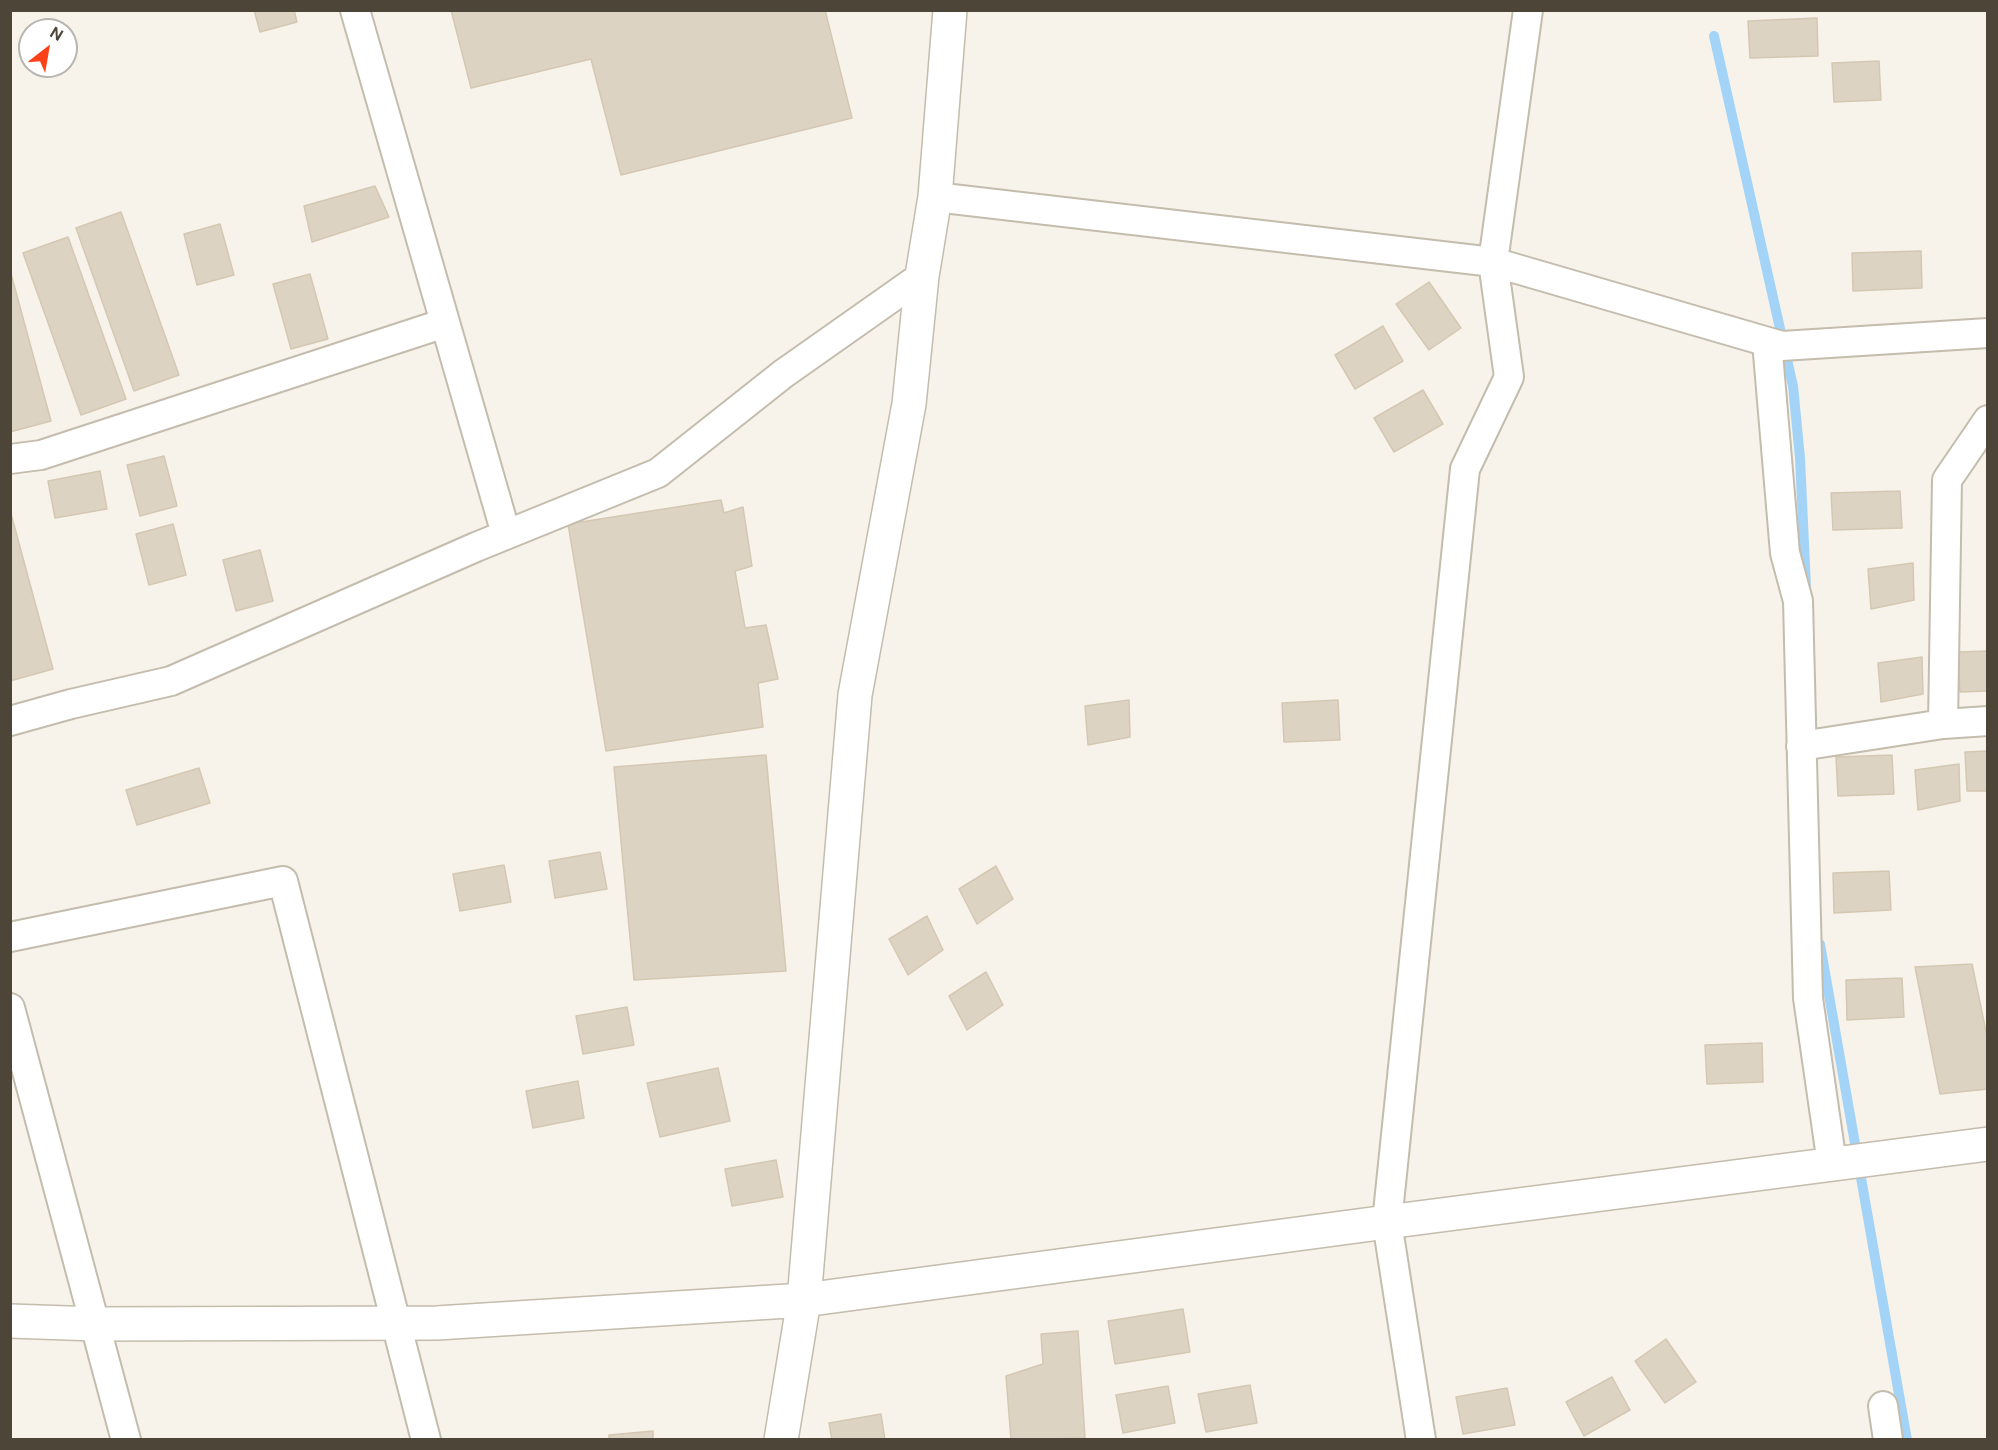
<!DOCTYPE html>
<html>
<head>
<meta charset="utf-8">
<style>
  body { margin:0 }
  #map { position:relative; width:1998px; height:1450px; overflow:hidden; background:#f7f3eb; font-family:"DM Sans",sans-serif }
  canvas { display:block }
  .frame { position:absolute; inset:0; border:12px solid #4c4538; pointer-events:none }
  .north { position:absolute; left:18px; top:18px; width:60px; height:60px; box-sizing:border-box; background:#fff; border:2px solid #b7b5af; border-radius:50%; rotate:31deg; font-size:16px; font-weight:700; line-height:24px; text-align:center; color:#4c4538 }
  .north::after { content:''; display:block; margin:auto; width:21px; height:27px; background:#ff411a; clip-path:polygon(50% 0,100% 100%,50% 72%,0 100%) }
</style>
</head>
<body>
<div id="map">
<canvas width="1998" height="1450"></canvas>
<div class="frame"></div>
<div class="north">N</div>
</div>
<script>
const ctx = document.querySelector('canvas').getContext('2d');
ctx.lineJoin = 'round';
function toPath(rows) {
  const path = new Path2D();
  for (const r of rows) {
    path.moveTo(r[0], r[1]);
    for (let i = 2; i < r.length; i += 2) path.lineTo(r[i], r[i + 1]);
  }
  return path;
}
function trace(path, color, width, dash) {
  ctx.strokeStyle = color;
  ctx.lineWidth = width;
  ctx.lineCap = dash ? 'butt' : 'round';
  ctx.setLineDash(dash || []);
  ctx.stroke(path);
}
function fill(path, color) {
  ctx.fillStyle = color;
  ctx.fill(path, 'evenodd');
}
const stream = toPath([
  [1714,36,1793,386,1800,458,1806,587],
  [1820,944,1907,1440]
]);
const building = toPath([
  [254,10,294,10,297,22,260,32,254,10],
  [451,10,825,10,852,118,621,175,591,59,471,88,451,10],
  [1817,18,1818,56,1750,58,1748,21,1817,18],
  [1879,61,1881,100,1834,102,1832,63,1879,61],
  [375,186,389,217,312,242,304,206,375,186],
  [121,212,179,375,134,391,76,228,121,212],
  [220,224,234,275,197,285,184,234,220,224],
  [68,237,126,399,81,415,23,253,68,237],
  [1921,251,1922,288,1853,291,1852,253,1921,251],
  [10,270,51,421,10,432,10,270],
  [310,274,328,339,291,349,273,284,310,274],
  [1429,282,1461,328,1429,350,1396,304,1429,282],
  [1383,326,1403,361,1355,389,1335,355,1383,326],
  [1423,390,1443,424,1394,452,1374,418,1423,390],
  [164,456,177,506,140,516,127,465,164,456],
  [100,471,107,509,55,518,48,481,100,471],
  [1900,491,1902,528,1833,530,1831,493,1900,491],
  [721,500,724,513,743,507,752,566,735,571,745,628,766,625,778,679,758,683,763,727,606,751,568,524,721,500],
  [10,510,53,669,10,681,10,510],
  [173,524,186,575,149,585,136,534,173,524],
  [260,550,273,601,236,611,223,560,260,550],
  [1913,563,1914,600,1871,609,1868,569,1913,563],
  [1988,651,1988,691,1960,692,1958,652,1988,651],
  [1922,657,1923,694,1881,702,1878,663,1922,657],
  [1129,700,1130,737,1088,745,1085,706,1129,700],
  [1338,700,1340,740,1284,742,1282,703,1338,700],
  [1988,751,1988,791,1967,791,1965,752,1988,751],
  [766,755,786,971,634,980,614,767,766,755],
  [1892,755,1894,794,1838,796,1836,757,1892,755],
  [1959,764,1960,801,1918,810,1915,770,1959,764],
  [199,768,210,803,137,825,126,790,199,768],
  [600,852,607,889,555,898,549,861,600,852],
  [504,865,511,902,460,911,453,874,504,865],
  [996,866,1013,899,977,924,959,889,996,866],
  [1889,871,1891,910,1834,913,1833,873,1889,871],
  [927,916,943,950,908,975,889,939,927,916],
  [1972,964,1988,1041,1988,1089,1940,1094,1915,967,1972,964],
  [986,972,1003,1005,967,1030,949,996,986,972],
  [1902,978,1904,1017,1847,1020,1846,980,1902,978],
  [627,1007,634,1045,583,1054,576,1016,627,1007],
  [1762,1043,1763,1082,1707,1084,1705,1045,1762,1043],
  [718,1068,730,1121,660,1137,647,1083,718,1068],
  [578,1081,584,1118,533,1128,526,1091,578,1081],
  [776,1160,783,1197,732,1206,725,1169,776,1160],
  [1183,1309,1190,1352,1115,1364,1108,1321,1183,1309],
  [1078,1331,1085,1438,1011,1440,1006,1376,1043,1364,1041,1334,1078,1331],
  [1666,1339,1696,1382,1665,1403,1635,1361,1666,1339],
  [1612,1377,1630,1410,1584,1436,1566,1402,1612,1377],
  [1250,1385,1257,1423,1206,1432,1198,1394,1250,1385],
  [1168,1386,1175,1423,1123,1433,1116,1395,1168,1386],
  [1507,1388,1515,1425,1463,1434,1456,1397,1507,1388],
  [881,1414,885,1440,832,1440,829,1423,881,1414],
  [653,1431,653,1440,609,1440,609,1435,653,1431]
]);
const minor = toPath([
  [355,10,506,534],
  [935,197,1493,262,1782,346,1988,333],
  [1767,342,1785,553,1798,601,1808,998,1832,1164],
  [10,459,41,455,445,323],
  [10,721,71,704,171,681,476,547,658,473,783,374,922,276],
  [1943,724,1947,480,1988,420],
  [1801,746,1943,724,1988,721],
  [10,937,283,881,426,1440],
  [10,1008,126,1440],
  [1883,1406,1888,1440],
  [1421,1440,1387,1222,1465,469,1509,377,1493,262,1528,10]
]);
const tertiary = toPath([
  [10,1321,96,1324,437,1323,804,1300,1387,1222,1988,1144],
  [781,1440,804,1300,855,695,909,404,922,276,935,197,950,10]
]);
trace(stream, '#a3d4f8', 10);
fill(building, '#ddd3c2');
trace(building, '#d5c8b2', 1.5);
trace(minor, '#c4bcac', 32);
trace(tertiary, '#c4bcac', 36);
trace(minor, '#fff', 28);
trace(tertiary, '#fff', 33);
</script>
</body>
</html>
